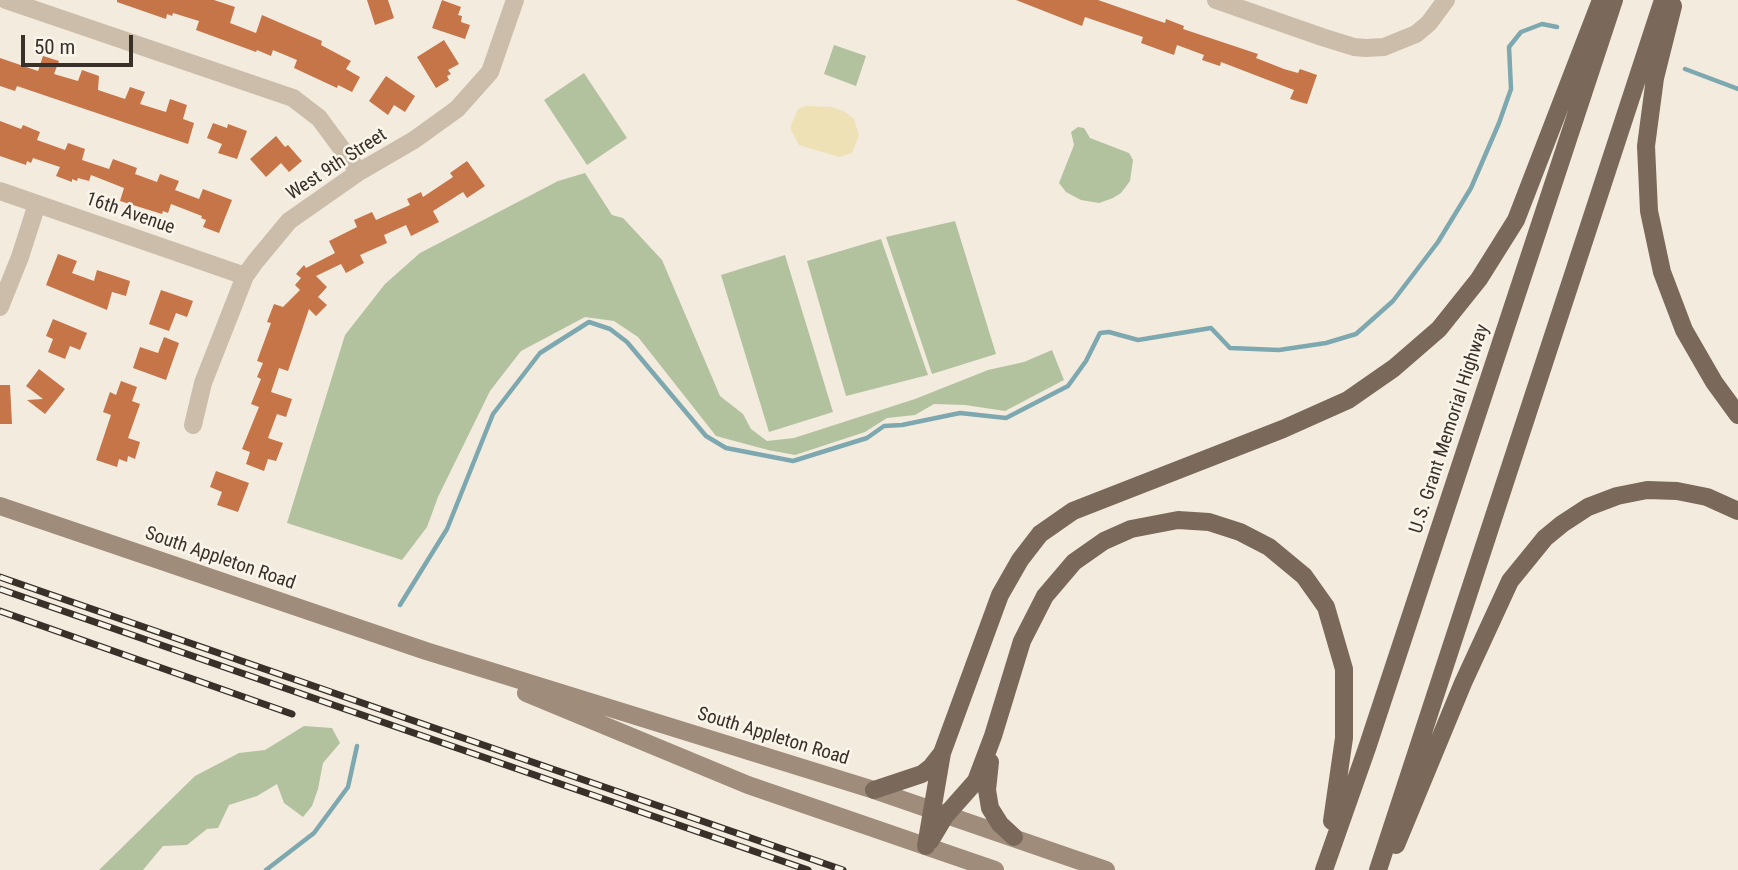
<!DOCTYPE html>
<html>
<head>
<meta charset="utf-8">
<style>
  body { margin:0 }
  #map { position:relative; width:1738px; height:870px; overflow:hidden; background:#f3ebde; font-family:"Roboto Condensed",sans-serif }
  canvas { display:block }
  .scale { position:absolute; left:21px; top:35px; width:112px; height:32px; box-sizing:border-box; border:4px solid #393029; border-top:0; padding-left:9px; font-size:21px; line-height:24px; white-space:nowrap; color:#393029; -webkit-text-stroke:5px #faf5eb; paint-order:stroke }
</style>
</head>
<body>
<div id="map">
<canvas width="1738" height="870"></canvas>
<div class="scale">50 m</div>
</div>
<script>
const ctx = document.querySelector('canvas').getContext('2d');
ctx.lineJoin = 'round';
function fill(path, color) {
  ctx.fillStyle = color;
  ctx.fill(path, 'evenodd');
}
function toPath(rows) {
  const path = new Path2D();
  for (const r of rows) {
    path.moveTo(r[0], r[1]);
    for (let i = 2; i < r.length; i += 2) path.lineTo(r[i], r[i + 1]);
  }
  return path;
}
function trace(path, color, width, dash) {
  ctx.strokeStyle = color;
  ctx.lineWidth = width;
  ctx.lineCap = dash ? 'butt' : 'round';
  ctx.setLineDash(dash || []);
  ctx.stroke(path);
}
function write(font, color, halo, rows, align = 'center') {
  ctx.font = font + ' "Roboto Condensed",sans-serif';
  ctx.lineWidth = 5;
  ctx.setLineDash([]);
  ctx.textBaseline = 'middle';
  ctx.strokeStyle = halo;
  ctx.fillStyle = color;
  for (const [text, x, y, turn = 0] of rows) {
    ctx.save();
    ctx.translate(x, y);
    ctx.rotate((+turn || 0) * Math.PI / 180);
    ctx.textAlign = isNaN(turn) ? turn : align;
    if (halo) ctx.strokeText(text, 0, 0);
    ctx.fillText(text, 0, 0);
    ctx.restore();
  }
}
const green = toPath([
  [834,45,866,56,856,86,824,74],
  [584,73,627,138,587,165,544,100],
  [1078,127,1084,128,1090,138,1129,153,1133,160,1130,181,1121,193,1113,198,1099,203,1081,200,1066,192,1059,183,1074,145,1071,132],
  [585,173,612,215,623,218,662,260,720,396,743,414,751,429,767,441,794,438,915,399,988,370,1024,362,1052,350,1064,380,1005,411,965,405,934,404,915,415,887,418,865,432,795,455,768,450,716,436,638,337,614,321,585,317,521,351,490,391,438,497,427,527,402,560,287,523,345,335,385,284,420,253,558,181],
  [955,221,996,354,932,374,886,237],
  [881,239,928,375,846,396,807,261],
  [785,255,833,412,769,432,721,275],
  [304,726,332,728,340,743,323,763,318,789,312,806,303,817,284,803,277,784,257,796,229,805,218,828,207,829,187,845,163,846,143,870,99,870,195,776,239,753,265,750]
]);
const sand = toPath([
  [806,106,832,107,845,112,854,119,859,135,852,153,839,157,799,145,791,130,791,125,798,109]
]);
const stream = toPath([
  [1685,69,1738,89],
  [400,605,447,529,493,414,540,353,589,322,610,329,627,342,706,436,726,448,793,461,867,438,884,426,902,425,960,413,1006,418,1068,386,1086,361,1100,333,1109,332,1138,340,1211,328,1230,348,1279,350,1326,343,1356,334,1393,301,1438,242,1471,188,1499,123,1511,89,1509,47,1521,32,1542,24,1557,27],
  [266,870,314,833,348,787,357,746]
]);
const building = toPath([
  [117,0,214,0,235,7,230,23,256,33,262,15,322,41,321,45,351,61,346,69,360,77,352,92,338,85,337,88,294,68,297,60,273,50,271,56,257,50,256,52,196,30,199,21,173,13,172,16,167,14,166,19,117,2],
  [367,0,388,0,394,18,375,25],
  [442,0,461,7,458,15,462,16,461,22,470,25,465,39,432,28],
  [1016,0,1098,0,1150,18,1165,23,1166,19,1184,26,1183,29,1258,54,1256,58,1284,69,1298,73,1300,69,1317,75,1307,104,1290,99,1294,90,1221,62,1220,66,1202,60,1204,55,1177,45,1174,55,1141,43,1143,37,1085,17,1082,26],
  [444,40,459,64,448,70,451,74,447,76,449,80,436,88,417,57],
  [43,56,59,61,54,74,78,81,82,70,99,76,98,90,125,99,130,87,145,92,140,104,166,112,170,99,187,105,183,119,194,123,188,144,17,86,15,91,0,86,0,58,38,71],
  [386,76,415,96,405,112,394,105,388,115,369,101],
  [0,121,21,129,23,125,40,132,37,140,65,150,68,143,85,149,82,160,109,169,113,159,137,168,135,174,157,182,160,174,179,181,175,190,199,199,203,189,232,200,219,233,203,227,206,220,201,218,202,216,171,204,168,213,163,211,162,214,120,201,124,188,91,175,89,181,78,178,77,181,72,179,72,182,56,176,60,167,33,158,31,163,27,161,26,165,0,156],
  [213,123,227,128,228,124,247,131,237,159,218,153,222,144,207,138],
  [276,136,285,147,288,145,302,161,289,172,281,163,266,177,250,159],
  [467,161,485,186,467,198,463,192,433,211,439,222,411,236,406,225,384,235,387,243,360,255,364,263,346,273,341,264,316,276,327,287,318,297,327,305,316,316,309,309,288,371,279,368,271,392,292,399,286,417,277,414,268,438,283,443,276,461,268,459,264,471,246,464,250,452,242,449,259,407,251,404,261,379,257,377,263,363,257,361,271,323,267,322,274,304,283,307,300,290,295,285,301,278,296,274,304,265,306,268,335,253,329,241,357,227,354,220,372,212,376,220,410,205,407,199,421,192,423,197,453,177,450,173],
  [58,254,77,261,72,273,94,281,97,270,130,281,126,296,112,292,107,310,46,285],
  [161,290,193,301,187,317,176,313,169,331,149,324],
  [53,319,87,333,80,350,70,346,65,359,48,352,53,339,46,336],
  [164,337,179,343,166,380,133,368,140,347,158,353],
  [39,369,65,389,45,414,27,400,43,399,26,386],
  [121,381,137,387,132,401,140,404,128,438,140,442,135,459,128,456,127,462,119,459,117,467,96,460,111,415,103,412,110,392,116,395],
  [0,385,10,385,12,424,0,424],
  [216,471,249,483,238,512,217,505,222,492,210,487]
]);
const minor = toPath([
  [6,0,293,98,319,118,359,172],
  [1216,0,1322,37,1354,47,1366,48,1384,47,1416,34,1429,23,1446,0],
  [0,191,245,276],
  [0,307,20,257,37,204],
  [193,425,203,383,245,276,255,262,289,221,359,172,414,140,457,109,490,72,515,0]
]);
const secondary = toPath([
  [0,506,426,651,874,790,1106,870],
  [526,693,748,785,995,870]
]);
const primary = toPath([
  [1673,6,1655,78,1646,146,1649,211,1662,272,1684,330,1714,382,1738,415],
  [990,762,987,790,990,808,1000,824,1014,837],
  [874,790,922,774,931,767,942,753],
  [930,841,945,816,976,781,993,736,1022,641,1045,596,1074,562,1104,541,1131,529,1178,520,1209,522,1240,532,1269,547,1304,576,1326,607,1344,669,1344,738,1332,821],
  [1396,845,1463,683,1510,581,1545,538,1562,524,1588,507,1617,496,1647,490,1677,491,1707,497,1738,511],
  [926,846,942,753,1000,595,1020,560,1040,534,1073,511,1283,429,1348,400,1394,368,1439,329,1479,279,1516,220,1601,0],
  [1324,870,1367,748,1614,0],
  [1378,870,1663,0]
]);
const rail = toPath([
  [0,577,843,870],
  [0,589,808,870],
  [0,611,292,714]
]);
const streetNames = [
  ["West 9th Street",337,165,-33],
  ["16th Avenue",130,214,19],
  ["U.S. Grant Memorial Highway",1450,429,-72],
  ["South Appleton Road",220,559,19],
  ["South Appleton Road",773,737,17]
];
fill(green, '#b2c29e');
fill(sand, '#eee1b5');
trace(stream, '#7da8b0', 4.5);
fill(building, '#c67549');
trace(minor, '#cbbdaa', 18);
trace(secondary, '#9f8c7b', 18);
trace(primary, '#7a695b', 18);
trace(rail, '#393029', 7);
trace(rail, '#faf5eb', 4.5, [13]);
write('19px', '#393029', '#faf5eb', streetNames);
</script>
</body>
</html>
